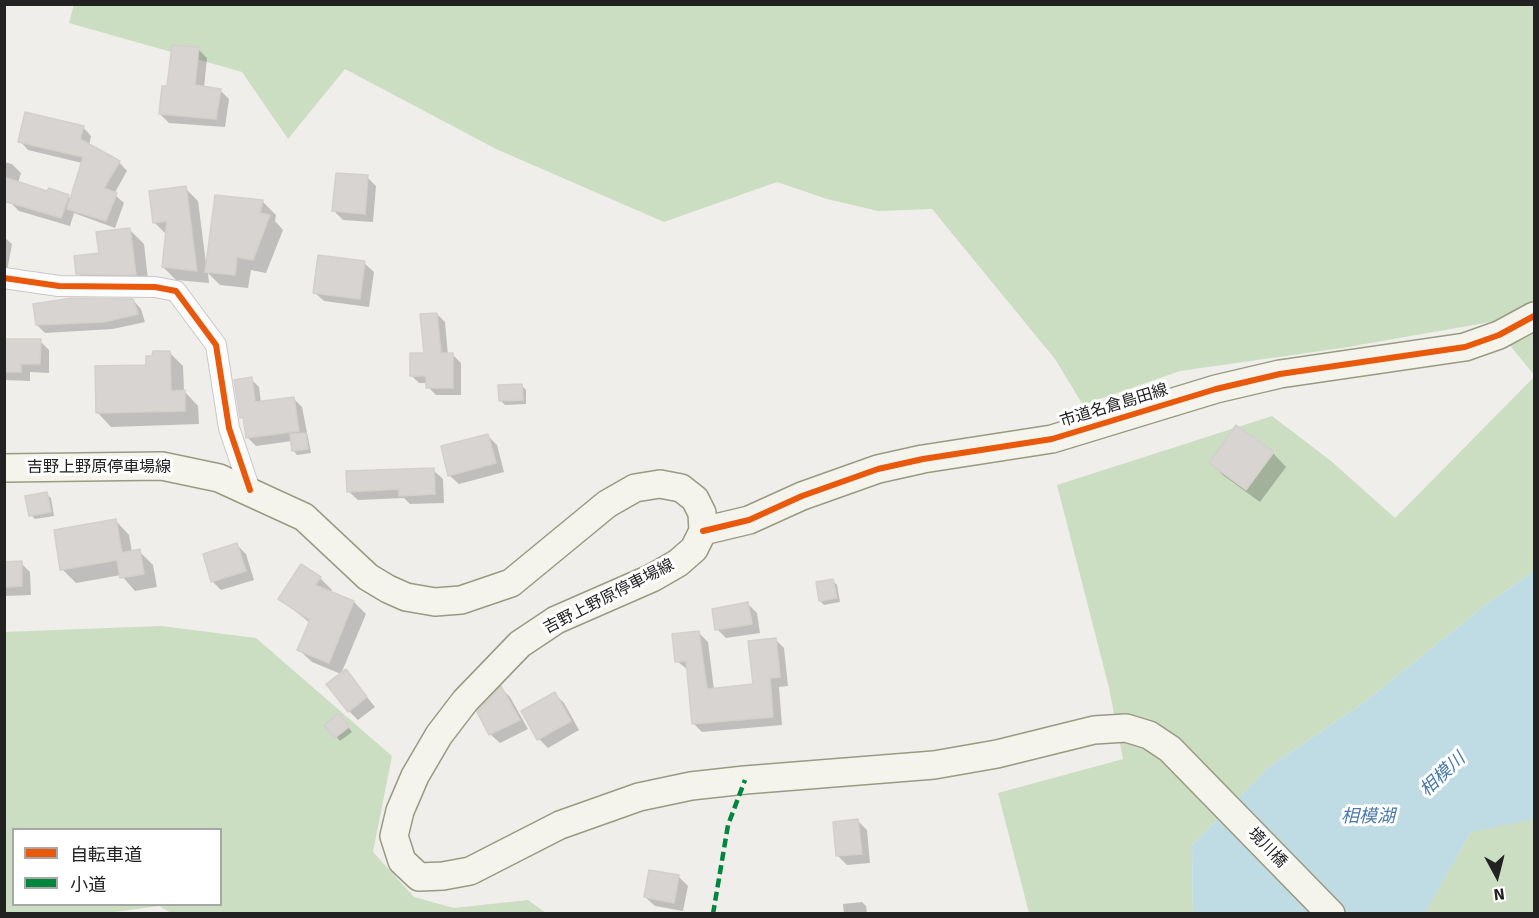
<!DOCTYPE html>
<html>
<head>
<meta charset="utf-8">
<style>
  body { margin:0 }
  #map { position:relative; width:1539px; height:918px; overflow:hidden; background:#f0eeeb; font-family:Signika,"Noto Sans JP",sans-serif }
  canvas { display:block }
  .frame { position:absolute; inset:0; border:6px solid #222; pointer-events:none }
  .legend { position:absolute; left:12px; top:828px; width:210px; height:78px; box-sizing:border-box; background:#fff; border:2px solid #a7a7a7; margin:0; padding:8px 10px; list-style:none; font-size:18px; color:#222 }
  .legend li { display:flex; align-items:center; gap:12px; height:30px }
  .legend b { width:30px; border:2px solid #a7a7a7 }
  .north { position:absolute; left:1467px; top:846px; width:60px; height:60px; -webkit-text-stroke:4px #fff; paint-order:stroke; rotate:173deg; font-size:16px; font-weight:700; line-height:24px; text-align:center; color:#222 }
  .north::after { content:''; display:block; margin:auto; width:21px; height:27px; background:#222; clip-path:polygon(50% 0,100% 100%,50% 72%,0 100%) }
</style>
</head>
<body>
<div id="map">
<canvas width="1539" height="918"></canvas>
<div class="frame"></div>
<ul class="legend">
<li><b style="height:8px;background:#e8590c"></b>自転車道</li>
<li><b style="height:8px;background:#00873e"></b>小道</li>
</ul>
<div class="north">N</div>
</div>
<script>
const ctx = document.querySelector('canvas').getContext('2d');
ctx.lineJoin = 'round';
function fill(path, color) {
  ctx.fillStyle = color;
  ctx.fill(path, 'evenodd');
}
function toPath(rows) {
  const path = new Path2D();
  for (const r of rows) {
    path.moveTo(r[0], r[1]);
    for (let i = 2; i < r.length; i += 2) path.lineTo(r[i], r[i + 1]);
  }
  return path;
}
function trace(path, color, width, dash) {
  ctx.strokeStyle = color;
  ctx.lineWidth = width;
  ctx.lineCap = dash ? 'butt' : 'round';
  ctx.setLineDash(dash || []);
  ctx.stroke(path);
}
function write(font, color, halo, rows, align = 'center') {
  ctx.font = font + ' Signika,"Noto Sans JP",sans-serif';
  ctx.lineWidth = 6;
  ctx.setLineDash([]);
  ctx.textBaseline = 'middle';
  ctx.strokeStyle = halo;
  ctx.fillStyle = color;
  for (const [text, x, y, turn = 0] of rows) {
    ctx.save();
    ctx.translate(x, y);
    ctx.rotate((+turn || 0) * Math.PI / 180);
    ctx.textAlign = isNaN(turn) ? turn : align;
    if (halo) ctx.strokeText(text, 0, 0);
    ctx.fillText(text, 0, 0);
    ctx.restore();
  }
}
const forest = toPath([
  [74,4,1534,5,1534,375,1491,322,1342,348,1180,371,1083,405,1055,359,932,209,878,211,827,199,777,182,664,222,496,149,345,69,288,139,242,72,69,23],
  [1534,377,1534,571,1488,603,1363,703,1270,766,1192,845,1193,913,1029,913,998,793,1123,759,1109,688,1057,485,1272,416,1331,461,1395,518],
  [161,626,256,638,392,756,373,852,414,897,454,908,528,900,546,913,173,914,159,906,108,913,5,913,4,632],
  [14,830,220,830,220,904,14,904],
  [1534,808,1534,913,1424,914,1471,832]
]);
const water = toPath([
  [1534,571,1534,819,1471,832,1425,913,1193,913,1192,845,1270,766,1363,703,1488,603]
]);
const shadow = toPath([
  [198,49,207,58,204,88,220,90,229,99,225,127,169,123,160,114,168,88],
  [83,127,91,136,89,146,119,162,127,171,114,194,124,203,115,228,74,213,70,226,19,211,12,204,4,202,4,162,12,164,21,173,18,183,48,193,68,196,72,200,82,163,28,150,20,141],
  [367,177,376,186,373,222,343,220,334,211],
  [185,188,198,201,206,263,262,201,276,215,275,221,283,230,266,273,251,270,248,288,220,285,208,273,209,283,176,280,163,267,167,235,154,222],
  [130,230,144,244,149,288,92,287,78,273],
  [4,237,12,244,6,277,4,277],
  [364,263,374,272,369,307,324,301,314,292],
  [133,300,141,309,145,322,113,329,45,333,37,325],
  [437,314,445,322,448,355,453,355,461,363,461,395,436,395,428,387,428,383,419,383,411,375,426,355],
  [4,340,40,341,49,350,49,373,30,372,30,381,4,380],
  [169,352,183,366,184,391,198,406,199,424,111,427,98,413,148,367],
  [251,379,259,387,261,403,294,399,302,407,311,453,297,455,293,450,292,441,256,446,248,438,246,422,241,417],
  [522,386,526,390,526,404,505,405,501,401],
  [488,436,497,445,504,472,459,484,449,475],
  [1273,453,1286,467,1260,502,1224,476,1211,463],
  [433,470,443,479,444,503,410,504,404,498,358,500,348,491],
  [46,494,51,498,54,516,35,519,31,515],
  [116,521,129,535,132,552,139,551,153,565,157,587,135,591,121,575,76,583,62,569],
  [237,545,246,554,254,580,221,590,212,581],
  [21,563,30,572,31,595,4,596,4,564],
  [320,578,332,590,331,593,354,602,366,614,341,674,346,671,375,707,358,720,349,711,341,674,312,662,299,650,310,623,280,599],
  [833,581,837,585,840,602,824,605,820,601],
  [748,604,757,613,760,633,726,638,717,629],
  [699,633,708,642,714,690,755,686,775,639,784,648,788,686,779,687,782,725,702,732,693,723,688,670,677,661],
  [501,688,510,697,528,729,500,743,490,734,478,712],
  [555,694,564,703,579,730,548,748,539,739],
  [342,719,352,732,340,741,326,725],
  [858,821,867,830,870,863,847,865,838,856],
  [650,872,679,877,688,886,683,911,655,906,645,897],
  [862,902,866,906,867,914,844,914,843,904]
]);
const building = toPath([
  [172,45,199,47,195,85,221,89,216,119,159,114,162,86,167,86,172,45],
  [25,112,84,126,80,139,120,161,104,188,117,193,106,221,67,209,83,157,18,142,25,112],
  [336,173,368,175,365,214,332,211,336,173],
  [4,177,47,191,49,188,69,195,61,218,4,201,4,177],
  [186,186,197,271,162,267,167,221,153,223,149,191,186,186],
  [215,195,263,200,260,213,270,215,253,260,237,257,235,275,205,272,215,195],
  [130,228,136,275,76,274,74,256,99,253,96,232,130,228],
  [318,255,365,261,360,299,313,293,318,255],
  [72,298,133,299,138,314,104,322,36,325,33,304,72,298],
  [437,313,441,353,453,353,453,388,426,388,426,376,410,376,410,353,424,353,420,314,437,313],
  [4,339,41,339,40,364,21,364,21,372,4,372,4,339],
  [153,351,170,351,171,391,185,390,185,411,96,413,95,366,146,365,146,356,152,356,153,351],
  [252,377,255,402,294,397,299,431,246,438,243,417,240,418,234,380,252,377],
  [522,384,523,400,499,401,498,385,522,384],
  [1236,425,1274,452,1246,490,1209,463,1236,425],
  [306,433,308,449,292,451,290,434,306,433],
  [488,434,496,463,448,476,441,446,488,434],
  [434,468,435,494,399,496,399,489,347,492,346,471,434,468],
  [47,492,51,512,29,516,25,496,47,492],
  [116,519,122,553,140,549,144,574,120,578,117,560,60,570,54,530,116,519],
  [237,543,246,571,211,582,203,554,237,543],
  [22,561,22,586,4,587,4,562,22,561],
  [301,564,321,577,315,585,354,601,329,663,297,650,310,620,278,599,301,564],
  [833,579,837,598,819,601,816,582,833,579],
  [748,602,752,624,715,630,712,609,748,602],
  [699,631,707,689,753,684,748,641,776,638,780,677,770,678,773,717,692,724,686,661,675,662,672,634,699,631],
  [346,669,367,697,348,712,326,684,346,669],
  [501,686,520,720,489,735,477,712,501,686],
  [555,692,571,721,537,740,521,711,555,692],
  [339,713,349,727,335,738,324,725,339,713],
  [858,819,862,854,836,856,833,822,858,819],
  [649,870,679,875,674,903,644,897,649,870]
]);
const street = toPath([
  [4,278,59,286,155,287,176,291,216,345,229,428,250,490]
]);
const secondary = toPath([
  [4,468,162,466,219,478,304,517,368,577,388,589,406,597,435,602,461,600,511,583,607,504,635,488,660,484,681,488,695,499,702,513,703,531,694,549,678,563,652,578,556,620,520,644,465,701,439,735,415,776,400,811,394,836,402,861,419,877,443,876,470,871,560,825,639,797,691,786,745,780,934,765,997,754,1094,730,1126,728,1149,735,1170,749,1331,914],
  [703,531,749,520,802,496,878,469,923,459,1052,439,1216,389,1280,374,1465,347,1499,335,1534,316]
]);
const quiet = toPath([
  [713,914,728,825,745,780]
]);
const cycleway = toPath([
  [4,278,59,286,155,287,176,291,216,345,229,428,250,490],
  [703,531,749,520,802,496,878,469,923,459,1052,439,1216,389,1280,374,1465,347,1499,335,1534,316]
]);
const streetNames = [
  ["市道名倉島田線",1114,406,-17],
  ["吉野上野原停車場線",99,468],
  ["吉野上野原停車場線",609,597,-27],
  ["境川橋",1267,848,46]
];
const waterNames = [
  ["相模川",1443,775,-43],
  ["相模湖",1368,817]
];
fill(forest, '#cbdec1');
fill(water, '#bfdbe3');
fill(shadow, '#0003');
fill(building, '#d7d4d2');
trace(building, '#d3d0cc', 1.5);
trace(street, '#c9c8c7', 22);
trace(secondary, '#999a82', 30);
trace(street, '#fdfcfc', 20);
trace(secondary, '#f4f4ed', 27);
trace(quiet, '#00873e', 4.5, [9, 4.5]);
trace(cycleway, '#e8590c', 6);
write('16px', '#222', '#fff', streetNames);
write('italic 18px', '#4a7aab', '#fff', waterNames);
</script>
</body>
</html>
